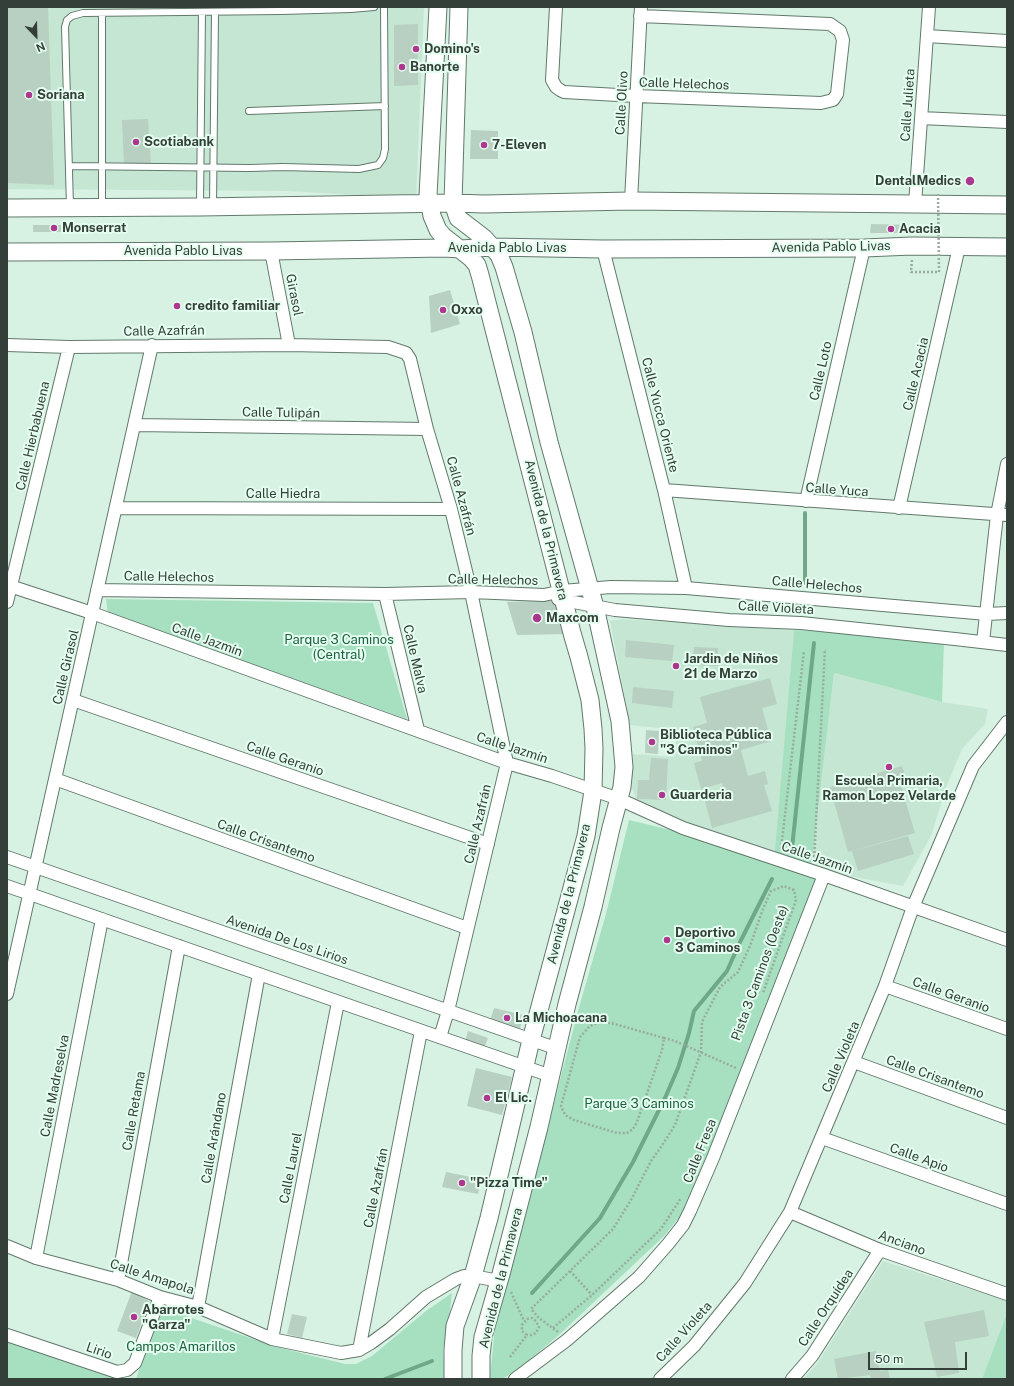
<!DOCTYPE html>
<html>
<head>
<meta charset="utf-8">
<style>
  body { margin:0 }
  #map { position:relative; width:1014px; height:1386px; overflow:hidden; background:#d7f1e2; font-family:"Public Sans",sans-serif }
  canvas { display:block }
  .frame { position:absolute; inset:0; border:8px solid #353f39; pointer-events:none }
  .north { position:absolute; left:16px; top:16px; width:40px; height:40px; -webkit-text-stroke:3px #e4feef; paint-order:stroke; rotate:157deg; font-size:11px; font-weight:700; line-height:16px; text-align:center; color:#353f39 }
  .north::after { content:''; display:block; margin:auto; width:14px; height:18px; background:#353f39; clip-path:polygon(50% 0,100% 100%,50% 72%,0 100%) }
  .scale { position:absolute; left:868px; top:1352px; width:99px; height:18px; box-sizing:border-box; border:2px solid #353f39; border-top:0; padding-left:5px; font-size:12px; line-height:14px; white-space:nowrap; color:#353f39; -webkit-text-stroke:3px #e4feef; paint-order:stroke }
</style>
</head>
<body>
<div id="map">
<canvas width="1014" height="1386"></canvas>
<div class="frame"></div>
<div class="north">N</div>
<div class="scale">50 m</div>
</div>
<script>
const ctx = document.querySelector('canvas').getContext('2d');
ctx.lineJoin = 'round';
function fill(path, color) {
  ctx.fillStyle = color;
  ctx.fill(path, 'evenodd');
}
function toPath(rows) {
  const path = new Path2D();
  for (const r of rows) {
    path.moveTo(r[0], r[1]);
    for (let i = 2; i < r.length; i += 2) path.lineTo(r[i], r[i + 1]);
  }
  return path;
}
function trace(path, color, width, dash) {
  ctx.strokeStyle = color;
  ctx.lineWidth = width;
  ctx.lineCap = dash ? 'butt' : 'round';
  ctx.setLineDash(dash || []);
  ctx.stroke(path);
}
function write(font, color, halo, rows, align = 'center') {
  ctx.font = font + ' "Public Sans",sans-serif';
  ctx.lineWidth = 4;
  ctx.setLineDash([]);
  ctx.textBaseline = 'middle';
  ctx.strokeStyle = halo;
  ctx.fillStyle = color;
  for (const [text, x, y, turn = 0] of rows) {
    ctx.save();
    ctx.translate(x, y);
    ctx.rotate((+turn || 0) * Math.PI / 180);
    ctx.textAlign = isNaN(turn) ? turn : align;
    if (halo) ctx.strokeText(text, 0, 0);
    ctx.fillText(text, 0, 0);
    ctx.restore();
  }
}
const built = toPath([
  [7,7,424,7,416,199,289,191,7,189],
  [623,619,794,630,775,862,637,802,632,788,633,754,674,757,677,730,630,725,610,621],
  [834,673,892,688,942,702,988,709,985,724,962,749,947,785,931,836,903,886,811,869],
  [883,1261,1007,1301,1007,1313,982,1379,803,1379,817,1364]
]);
const green = toPath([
  [106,599,373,603,407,719,108,613],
  [794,630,944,639,942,702,892,688,834,673,811,869,777,863,817,880,758,1026,689,1202,677,1220,664,1236,559,1335,517,1370,502,1379,490,1379,495,1327,503,1296,580,1004,606,914,629,820,675,831,774,862],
  [452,1293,450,1311,443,1350,445,1379,136,1379,147,1345,162,1308,277,1347,345,1364,356,1364,372,1356,426,1311],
  [1007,1313,1007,1379,982,1379],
  [7,1339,124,1379,7,1379]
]);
const stream = toPath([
  [805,513,805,583],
  [792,848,814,643],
  [532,1293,600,1218,633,1162,665,1098,678,1068,689,1033,694,1011,727,971,740,942,772,879],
  [385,1379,432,1361]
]);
const building = toPath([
  [7,7,48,7,54,185,7,183],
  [418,24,418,85,394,86,394,25],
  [148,119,151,164,124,166,122,120],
  [471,130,498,131,498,159,470,159],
  [871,224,912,225,912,233,870,233],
  [33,225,76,225,75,232,33,232],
  [450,290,460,324,431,333,429,296],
  [558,600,567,634,517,635,507,602],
  [626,640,674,645,672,661,625,657],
  [694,647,718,648,718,666,692,665],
  [770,678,777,704,762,708,771,741,741,750,748,776,765,771,768,784,764,785,772,811,712,828,705,801,725,796,722,783,701,789,694,763,702,761,693,727,707,723,700,697],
  [633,687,674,691,672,708,632,703],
  [646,730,659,731,658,754,645,753],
  [651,758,668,759,666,800,637,799,638,780,649,780],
  [902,766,908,784,901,786,915,833,848,852,830,787],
  [908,836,914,854,858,871,852,851],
  [494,1008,523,1015,520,1029,490,1021],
  [468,1031,488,1038,484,1048,465,1041],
  [476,1068,512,1077,502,1115,467,1106],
  [446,1172,481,1179,478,1194,442,1187],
  [132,1291,150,1302,136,1338,117,1331],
  [984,1310,989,1336,955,1342,959,1373,937,1377,924,1322],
  [292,1314,307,1317,302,1338,287,1334],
  [876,1351,880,1371,888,1370,890,1379,871,1379,870,1375,838,1379,834,1359]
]);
const path = toPath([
  [912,260,911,272,939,272],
  [781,849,804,651],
  [814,861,825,649],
  [600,1022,611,1023,664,1038,662,1050,637,1122,633,1129,627,1133,617,1133,574,1120,565,1115,561,1106,580,1037,590,1026,600,1022],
  [692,1171,703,1144],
  [570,1271,592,1295],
  [511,1292,524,1321],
  [553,1328,592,1295,661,1229,681,1198],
  [558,1332,539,1318,531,1309,613,1229,631,1200,651,1161,661,1147,675,1125,701,1052,702,1022,720,987,738,972,750,946,763,909,771,891,784,886,794,890,796,900,763,993],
  [510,1357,527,1335,522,1331,522,1325,527,1319,532,1318,536,1321,539,1327,536,1333,531,1335,527,1335]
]);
const lane = toPath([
  [249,111,385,106],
  [69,166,250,168,283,167,359,169,378,165,383,158,385,149,384,7],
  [200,205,202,12],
  [213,205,215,12],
  [70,207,65,27,67,20,72,16,83,13,282,11,351,9,374,7],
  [102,207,102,13]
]);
const street = toPath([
  [556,7,552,80,556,87,560,90,564,92,636,96,821,103,833,100,837,94,843,40,840,31,830,24,640,16],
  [927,36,1007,41],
  [921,118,1007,122],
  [631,201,641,7],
  [915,204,929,7],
  [603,249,664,490,686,588],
  [271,251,289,345],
  [7,345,69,347,289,345,388,347,406,353,410,359,427,429,451,509,471,592,507,763,448,1011,440,1037],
  [134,425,427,429],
  [664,490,1007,515],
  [806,501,864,248],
  [116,508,451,509],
  [899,508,959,247],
  [7,585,92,613,507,763,552,776,619,799,683,828,824,875,1007,940],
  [97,590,385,594,471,592,544,595,562,591,611,587,686,588,987,614,1007,613],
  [385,594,418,730],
  [558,599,615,610,729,620,801,623,955,639,1007,645],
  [7,602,69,347],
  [983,642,997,515,1007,464],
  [73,700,488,844],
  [55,779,467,928],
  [7,857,558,1049],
  [7,886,551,1076],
  [885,986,1007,1029],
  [7,994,152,345],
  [854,1062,1007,1118],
  [822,1138,1007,1204],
  [790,1212,880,1250,1007,1294],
  [7,1246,36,1258,118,1280,160,1297,198,1307,272,1339,341,1353,359,1350,371,1343,390,1329,426,1297,456,1279,464,1276,473,1276,499,1281],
  [36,1258,102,919],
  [118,1280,179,946],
  [198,1307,259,974],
  [7,1335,117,1372,127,1370,135,1363,160,1297],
  [272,1339,338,1002],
  [359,1350,421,1031],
  [515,1379,567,1340,639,1277,668,1244,683,1225,690,1211,713,1158,824,875],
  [660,1379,694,1346,745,1283,790,1212,885,986,913,907,973,766,1007,722],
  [792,1379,812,1356,880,1250]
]);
const secondary = toPath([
  [438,7,428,195,432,216,438,230,443,236,471,258,477,265,480,275,572,633,579,657,590,700,593,729,594,748,593,791,586,836,531,1040,489,1218,473,1276,455,1326,453,1350,453,1379],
  [459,7,453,203,458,218,484,238,492,247,499,255,504,267,523,332,549,442,595,607,620,721,624,767,622,787,611,828,593,907,567,1004,539,1127,501,1274,483,1337,481,1356,481,1379],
  [7,208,200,207,453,203,484,204,631,201,1007,205],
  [7,252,271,251,444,248,461,249,492,247,603,249,864,248,912,246,1007,247]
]);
const pathBridge = toPath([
  [938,194,939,272],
  [664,1038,675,1041,736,1068]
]);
const markers = [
  [416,49,4,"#ad378e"],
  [402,67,4,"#ad378e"],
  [29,95,4,"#ad378e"],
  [136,142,4,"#ad378e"],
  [484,145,4,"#ad378e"],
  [970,181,5,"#ad378e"],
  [54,228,4,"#ad378e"],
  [891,229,4,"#ad378e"],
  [177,306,4,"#ad378e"],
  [443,310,4,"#ad378e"],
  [537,618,5,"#ad378e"],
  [676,666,4,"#ad378e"],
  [652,742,4,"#ad378e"],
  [889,767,4,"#ad378e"],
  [662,795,4,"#ad378e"],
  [667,940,4,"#ad378e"],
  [507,1018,4,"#ad378e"],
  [487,1098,4,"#ad378e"],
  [462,1183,4,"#ad378e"],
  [134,1317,4,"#ad378e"]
];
const poiNames = [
  ["Domino's",424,49],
  ["Banorte",410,67],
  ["Soriana",37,95],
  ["Scotiabank",144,142],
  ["7-Eleven",492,145],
  ["DentalMedics",961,181,"right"],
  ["Monserrat",62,228],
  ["Acacia",899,229],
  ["credito familiar",185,306],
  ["Oxxo",451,310],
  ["Maxcom",546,618],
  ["Jardin de Niños",684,659],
  ["21 de Marzo",684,674],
  ["Biblioteca Pública",660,735],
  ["\"3 Caminos\"",660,750],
  ["Escuela Primaria,",889,781,"center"],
  ["Ramon Lopez Velarde",889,796,"center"],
  ["Guarderia",670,795],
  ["Deportivo",675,933],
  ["3 Caminos",675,948],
  ["La Michoacana",515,1018],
  ["El Lic.",495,1098],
  ["\"Pizza Time\"",470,1183],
  ["Abarrotes",142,1310],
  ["\"Garza\"",142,1325]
];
const streetNames = [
  ["Calle Helechos",684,84,2],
  ["Calle Olivo",622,103,-87],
  ["Calle Julieta",908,105,-86],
  ["Avenida Pablo Livas",831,247,-1],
  ["Avenida Pablo Livas",507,248],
  ["Avenida Pablo Livas",183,251],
  ["Girasol",294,295,79],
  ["Calle Azafrán",164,331,-1],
  ["Calle Loto",821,371,-77],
  ["Calle Acacia",916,374,-77],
  ["Calle Tulipán",281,413,1],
  ["Calle Yucca Oriente",660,415,76],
  ["Calle Hierbabuena",33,436,-77],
  ["Calle Yuca",837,490,4],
  ["Calle Hiedra",283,494],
  ["Calle Azafrán",461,496,75],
  ["Avenida de la Primavera",546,530,76],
  ["Calle Helechos",169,577,1],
  ["Calle Helechos",493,580,1],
  ["Calle Helechos",817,585,5],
  ["Calle Violeta",776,608,3],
  ["Calle Jazmín",207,640,20],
  ["Calle Malva",415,659,77],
  ["Calle Girasol",66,667,-77],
  ["Calle Jazmín",512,748,18],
  ["Calle Geranio",285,759,19],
  ["Calle Azafrán",478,824,-77],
  ["Calle Crisantemo",266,841,20],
  ["Calle Jazmín",817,858,19],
  ["Avenida de la Primavera",569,894,-76],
  ["Avenida De Los Lirios",287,940,19],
  ["Pista 3 Caminos (Oeste)",760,973,-70],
  ["Calle Geranio",951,995,20],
  ["Calle Violeta",841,1057,-67],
  ["Calle Crisantemo",935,1077,20],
  ["Calle Madreselva",55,1086,-79],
  ["Calle Retama",134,1111,-80],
  ["Calle Arándano",214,1138,-80],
  ["Calle Fresa",700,1151,-68],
  ["Calle Apio",919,1158,20],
  ["Calle Laurel",291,1168,-79],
  ["Calle Azafrán",376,1188,-79],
  ["Anciano",902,1243,20],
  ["Calle Amapola",152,1277,18],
  ["Avenida de la Primavera",501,1278,-76],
  ["Calle Orquídea",826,1308,-57],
  ["Calle Violeta",684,1332,-48],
  ["Lirio",99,1351,19]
];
const parkNames = [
  ["Parque 3 Caminos",339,640],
  ["(Central)",339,655],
  ["Parque 3 Caminos",639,1104],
  ["Campos Amarillos",181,1347]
];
fill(built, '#c5e6d3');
fill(green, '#a6e0c0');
trace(stream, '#6fa889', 4);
fill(building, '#b7d0c1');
trace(lane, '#62796c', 8);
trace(street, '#62796c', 14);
trace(secondary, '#62796c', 19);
trace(path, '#98aca0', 2.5, [2, 2]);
trace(lane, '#fff', 6);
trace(street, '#fff', 12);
trace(secondary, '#fff', 17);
trace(pathBridge, '#98aca0', 2.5, [2, 2]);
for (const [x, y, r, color] of markers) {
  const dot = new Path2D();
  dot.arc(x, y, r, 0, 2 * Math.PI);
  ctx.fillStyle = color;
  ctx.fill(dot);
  trace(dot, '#e4feef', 1.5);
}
write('bold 13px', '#353f39', '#e4feef', poiNames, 'left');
write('13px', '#353f39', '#e4feef', streetNames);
write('13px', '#1e6142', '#e4feef', parkNames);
</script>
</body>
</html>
